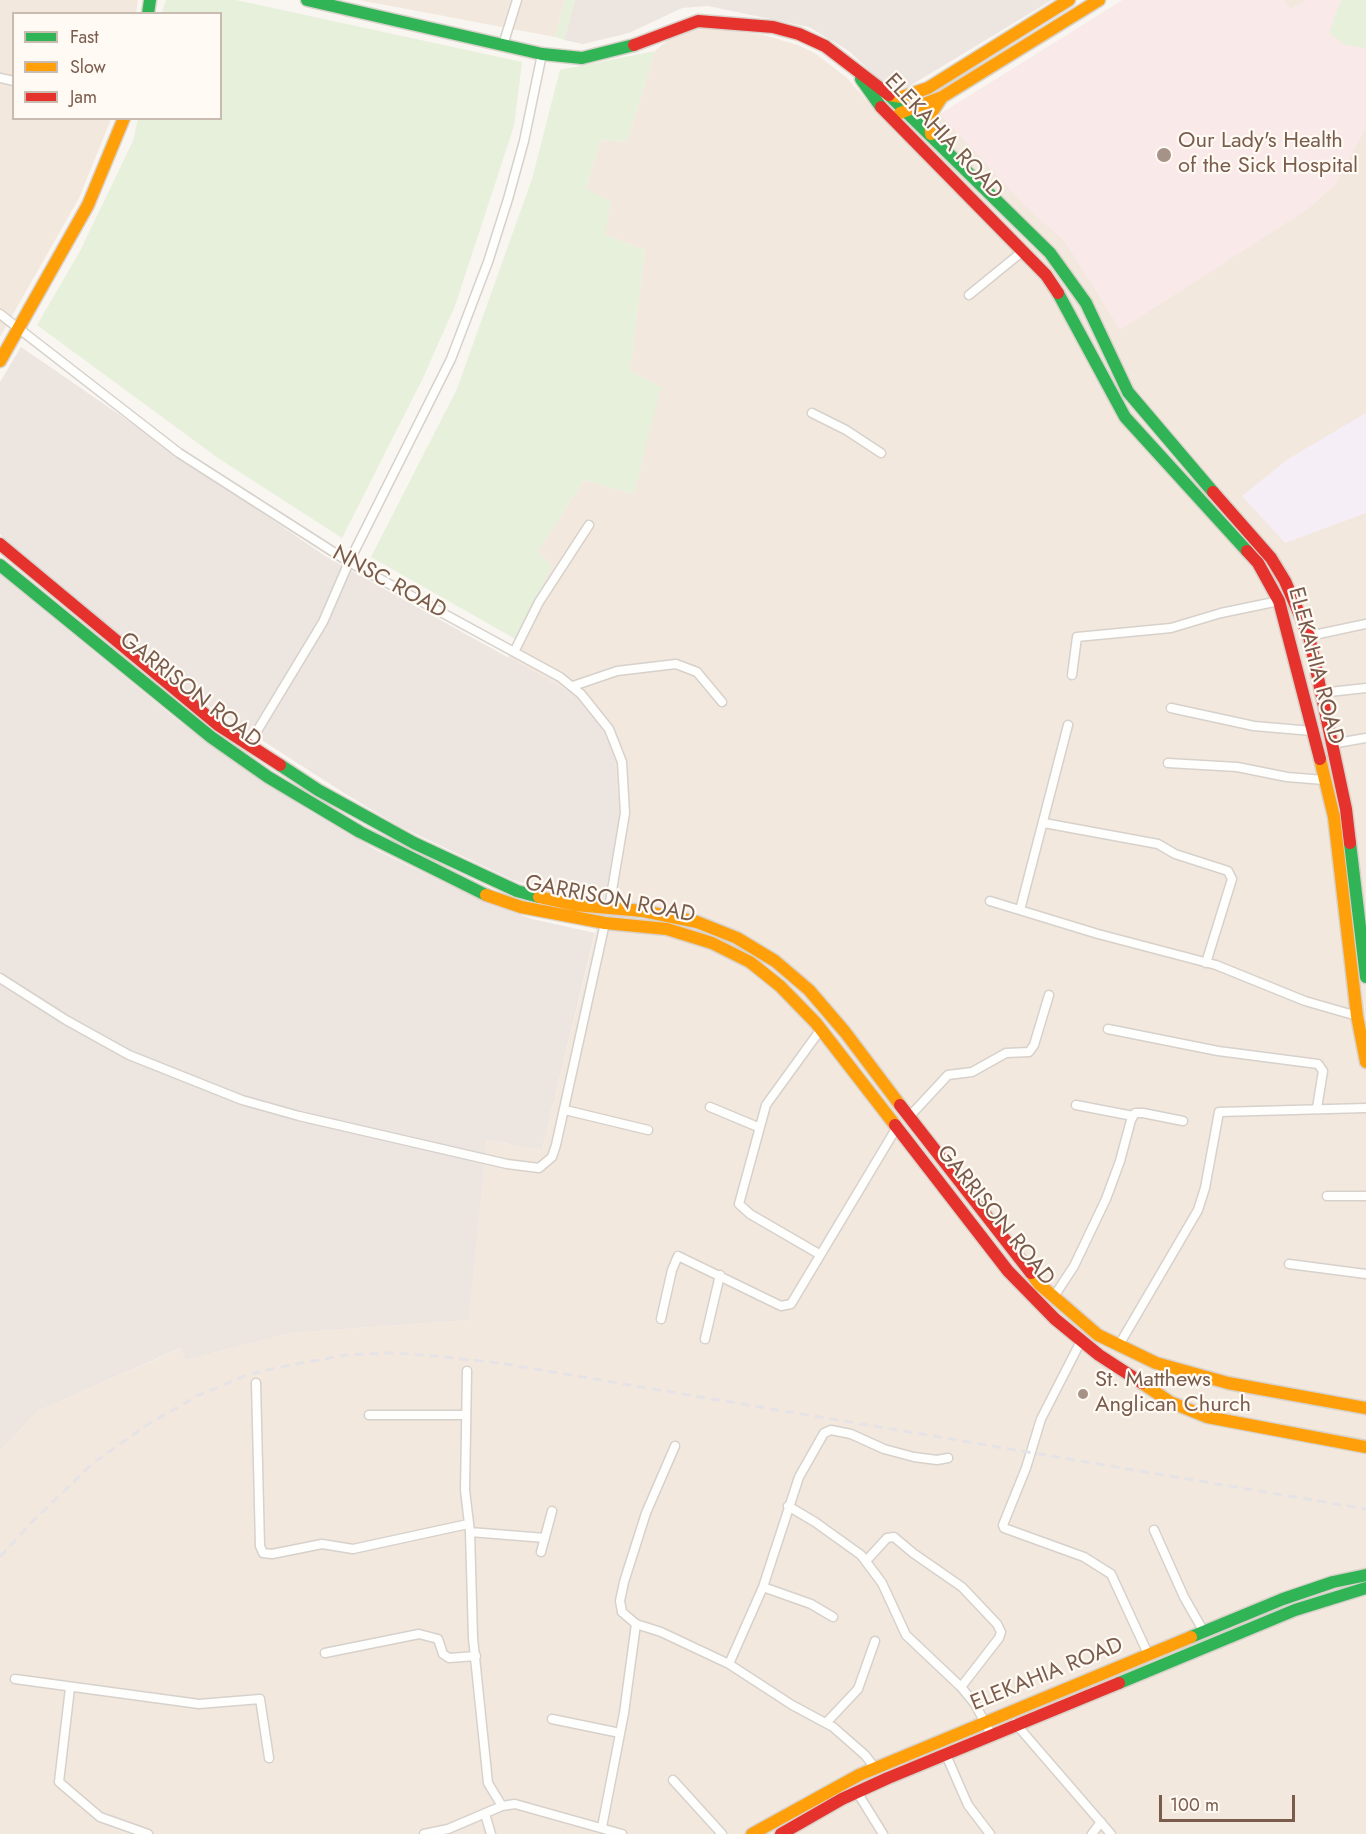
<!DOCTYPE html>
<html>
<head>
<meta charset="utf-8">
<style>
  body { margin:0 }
  #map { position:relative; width:1366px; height:1834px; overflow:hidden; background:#f9f5f0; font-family:Jost,sans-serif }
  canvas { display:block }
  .legend { position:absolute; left:12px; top:12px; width:210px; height:108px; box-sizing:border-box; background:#fffaf3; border:2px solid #cabbb1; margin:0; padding:8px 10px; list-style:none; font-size:18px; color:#7a5c4d }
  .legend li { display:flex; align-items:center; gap:12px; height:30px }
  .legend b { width:30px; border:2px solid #cabbb1 }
  .scale { position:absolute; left:1159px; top:1795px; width:136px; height:27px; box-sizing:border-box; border:3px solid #7a5c4d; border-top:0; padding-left:8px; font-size:18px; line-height:21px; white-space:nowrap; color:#7a5c4d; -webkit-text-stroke:4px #fffaf3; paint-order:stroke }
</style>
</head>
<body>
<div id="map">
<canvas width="1366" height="1834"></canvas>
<ul class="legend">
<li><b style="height:8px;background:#30b455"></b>Fast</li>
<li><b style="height:8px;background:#ff9f0a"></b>Slow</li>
<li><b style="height:8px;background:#e5322d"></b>Jam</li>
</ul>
<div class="scale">100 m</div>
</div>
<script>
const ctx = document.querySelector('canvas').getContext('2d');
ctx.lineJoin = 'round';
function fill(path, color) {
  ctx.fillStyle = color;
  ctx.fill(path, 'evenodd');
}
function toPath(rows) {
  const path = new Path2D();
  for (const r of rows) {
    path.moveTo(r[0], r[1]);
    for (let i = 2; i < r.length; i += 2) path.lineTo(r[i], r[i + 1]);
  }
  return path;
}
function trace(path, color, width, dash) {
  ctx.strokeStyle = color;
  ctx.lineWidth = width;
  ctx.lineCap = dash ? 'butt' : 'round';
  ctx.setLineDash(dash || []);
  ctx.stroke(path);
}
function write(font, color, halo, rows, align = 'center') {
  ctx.font = font + ' Jost,sans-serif';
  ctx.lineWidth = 4.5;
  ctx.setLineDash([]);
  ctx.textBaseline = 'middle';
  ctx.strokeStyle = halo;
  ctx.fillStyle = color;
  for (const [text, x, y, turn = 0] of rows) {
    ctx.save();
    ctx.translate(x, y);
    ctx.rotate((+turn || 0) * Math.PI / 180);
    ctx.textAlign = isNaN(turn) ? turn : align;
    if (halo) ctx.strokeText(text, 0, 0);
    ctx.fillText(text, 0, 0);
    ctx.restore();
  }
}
const residential = toPath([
  [0,0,138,0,136,13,14,14,14,118,111,119,79,198,0,337],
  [359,0,565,0,555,37],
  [1123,0,1341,0,1329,33,1346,45,1366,48,1366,1834,0,1834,0,1451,38,1411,182,1348,186,1360,290,1333,469,1320,487,1140,542,1150,604,899,620,821,581,698,508,658,552,565,537,552,584,480,634,494,660,387,630,371,645,250,605,235,586,189,601,140,627,142,655,51,677,32,704,26,763,35,798,45,816,54,847,78,901,139]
]);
const industrial = toPath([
  [575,0,1052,0,908,87,900,89,891,88,880,81,849,51,809,27,708,6,682,8,629,33,583,44,564,40],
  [21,347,325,556,581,698,614,749,620,821,604,899,562,895,513,880,399,826,344,793,198,699,2,536,0,534,0,382],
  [0,575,181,723,309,811,376,850,480,900,532,919,595,933,542,1150,487,1140,469,1320,290,1333,186,1360,181,1348,38,1411,0,1451]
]);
const education = toPath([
  [1366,413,1366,513,1285,543,1242,496,1288,459]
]);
const medical = toPath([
  [1123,0,1284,0,1290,9,1306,0,1341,0,1329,33,1346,45,1366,48,1366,127,1336,184,1308,209,1120,330,1065,242,1025,206,940,114]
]);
const green = toPath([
  [166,0,236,0,522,62,514,126,455,306,423,378,342,538,218,458,37,325,80,251,133,141,138,119,220,118,220,14,162,13],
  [565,0,575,0,564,40,555,37],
  [1341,0,1366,0,1366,48,1345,45,1329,33],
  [655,51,627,142,601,140,586,189,611,202,605,235,645,250,630,371,661,387,634,494,584,480,537,552,552,565,517,640,371,557,457,389,532,179,560,70]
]);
const street = toPath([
  [503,45,517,0],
  [0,78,14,81],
  [969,295,1023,251],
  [0,314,179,453,349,562,560,677,581,694,609,729,622,762,625,813,609,908],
  [812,413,846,430,881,453],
  [1309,636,1366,624],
  [514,652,539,602,589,525],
  [1072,675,1077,637,1171,628,1221,613,1279,601],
  [573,686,617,671,676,664,697,672,722,702],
  [1320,693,1366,688],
  [1171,708,1254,726,1312,731],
  [1331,744,1366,738],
  [248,746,323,622,349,562,451,359,488,262,508,199,524,141,542,54],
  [1168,763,1237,767,1287,777,1324,780],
  [1044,823,1158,844,1175,854,1228,871,1232,879,1206,963],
  [990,901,1098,934,1216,965,1305,1001,1357,1016],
  [1020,910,1068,725],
  [0,978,66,1020,129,1055,242,1100,299,1116,507,1164,539,1168,552,1157,556,1145,605,923],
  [1108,1029,1218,1051,1318,1064,1323,1071,1317,1108],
  [1076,1105,1133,1116],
  [710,1107,758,1127],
  [565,1110,648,1130],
  [908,1118,948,1075,972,1072,1006,1053,1029,1052,1034,1045,1049,995],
  [1327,1196,1366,1196],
  [819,1254,750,1214,739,1204,766,1105,821,1029],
  [1289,1264,1366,1274],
  [1053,1298,1074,1266,1106,1199,1120,1161,1131,1120,1135,1113,1143,1113,1183,1121],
  [661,1319,672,1270,678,1256,781,1306,791,1304,897,1127],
  [705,1339,720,1275],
  [1081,1341,1041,1419,1026,1468,1003,1525,1004,1528,1084,1557,1111,1574,1149,1656],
  [1119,1345,1198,1210,1205,1188,1219,1112,1366,1108],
  [467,1371,465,1490,470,1532,473,1638,488,1783,502,1806],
  [256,1383,260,1546,263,1553,272,1554,322,1544,353,1549,468,1524],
  [369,1415,465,1415],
  [675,1446,646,1513,624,1582,620,1601,622,1612,636,1624,661,1632,729,1664,792,1705,833,1727,865,1755,875,1768],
  [788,1506,815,1522,861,1555,882,1583,906,1635,961,1687,975,1704,992,1736],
  [1154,1530,1184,1597,1204,1632],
  [470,1532,545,1538],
  [541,1552,552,1511],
  [866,1561,887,1538,894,1537,913,1553,962,1587,997,1624,1001,1632,999,1638,961,1687],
  [763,1587,811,1604,833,1617],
  [325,1653,419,1634,438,1639,443,1654,449,1658,476,1656],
  [729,1664,763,1587,799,1477,824,1433,831,1430,851,1434,884,1449,914,1457,937,1460,948,1458],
  [15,1679,199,1704,260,1699,269,1758],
  [70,1688,59,1782,100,1817,148,1834],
  [552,1719,620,1733],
  [826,1723,858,1689,875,1641],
  [1015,1723,1111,1834],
  [946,1755,968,1805,990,1834],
  [673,1780,722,1834],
  [857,1792,883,1834],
  [485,1814,491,1834],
  [602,1827,624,1713,636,1624],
  [424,1834,448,1829,502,1806,515,1804,622,1834],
  [1092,1834,1101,1822]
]);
const fast = toPath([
  [307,0,542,54,582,58,634,45],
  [148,14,150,0],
  [861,79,881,107],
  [889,95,1050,253,1086,303,1128,392,1213,492],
  [1058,293,1125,417,1247,551],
  [0,565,211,737,268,777,360,832,486,895],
  [280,765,318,790,414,843,517,891,539,897],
  [1350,843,1366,977],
  [1191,1637,1283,1599,1333,1582,1366,1575],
  [1119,1683,1295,1610,1366,1588]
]);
const slow = toPath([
  [889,95,902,97,928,88,1069,0],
  [900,113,942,97,1099,0],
  [931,134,930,115,942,97],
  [0,361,88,205,124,118],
  [1320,759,1334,817,1357,1016,1366,1062],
  [486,895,521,907,605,923,667,929,712,943,750,962,780,986,816,1023,895,1125],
  [539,897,575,905,643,911,697,922,737,938,775,961,809,990,845,1032,900,1105],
  [1031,1273,1039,1284,1098,1335,1156,1363,1228,1383,1366,1408],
  [1142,1383,1170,1402,1207,1417,1366,1447],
  [752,1834,859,1775,1191,1637]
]);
const jam = toPath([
  [634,45,698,21,773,27,799,34,825,46,889,95],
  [881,107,1046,275,1058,293],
  [1213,492,1271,558,1285,581,1309,636,1346,809,1350,843],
  [0,544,218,725,280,765],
  [1247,551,1258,563,1279,601,1320,759],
  [900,1105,1031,1273],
  [895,1125,1008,1271,1055,1319,1099,1355,1142,1383],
  [781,1834,842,1799,888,1778,1119,1683]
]);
const rail = toPath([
  [0,1557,31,1523,92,1464,145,1426,199,1395,247,1375,280,1367,346,1355,388,1353,425,1355,499,1363,1366,1509]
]);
const markers = [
  [1164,155,8,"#a69286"],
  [1083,1394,6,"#a69286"]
];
const streetNames = [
  ["ELEKAHIA ROAD",943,137,47],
  ["NNSC ROAD",389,583,29],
  ["ELEKAHIA ROAD",1315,666,75],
  ["GARRISON ROAD",190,691,38],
  ["GARRISON ROAD",610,900,11],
  ["GARRISON ROAD",995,1216,51],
  ["ELEKAHIA ROAD",1047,1675,-22]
];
const poiNames = [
  ["Our Lady's Health",1178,142],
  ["of the Sick Hospital",1178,167],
  ["St. Matthews",1095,1381],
  ["Anglican Church",1095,1406]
];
fill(residential, '#f2e8de');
fill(industrial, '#ede5e0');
fill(education, '#f6eef6');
fill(medical, '#fae9e9');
fill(green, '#e7f0db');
trace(street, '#d7d1cb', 11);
trace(fast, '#d9d2cb', 15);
trace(slow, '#d9d2cb', 15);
trace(jam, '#d9d2cb', 15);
trace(street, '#fefefd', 8);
trace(fast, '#30b455', 12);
trace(slow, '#ff9f0a', 12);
trace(jam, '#e5322d', 12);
trace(rail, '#e6e3e7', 3, [9, 6]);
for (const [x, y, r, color] of markers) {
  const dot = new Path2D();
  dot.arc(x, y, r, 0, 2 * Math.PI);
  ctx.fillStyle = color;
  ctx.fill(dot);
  trace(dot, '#fffaf3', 2);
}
write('22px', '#7a5c4d', '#fffaf3', streetNames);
write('22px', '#7a5c4d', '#fffaf3', poiNames, 'left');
</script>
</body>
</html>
